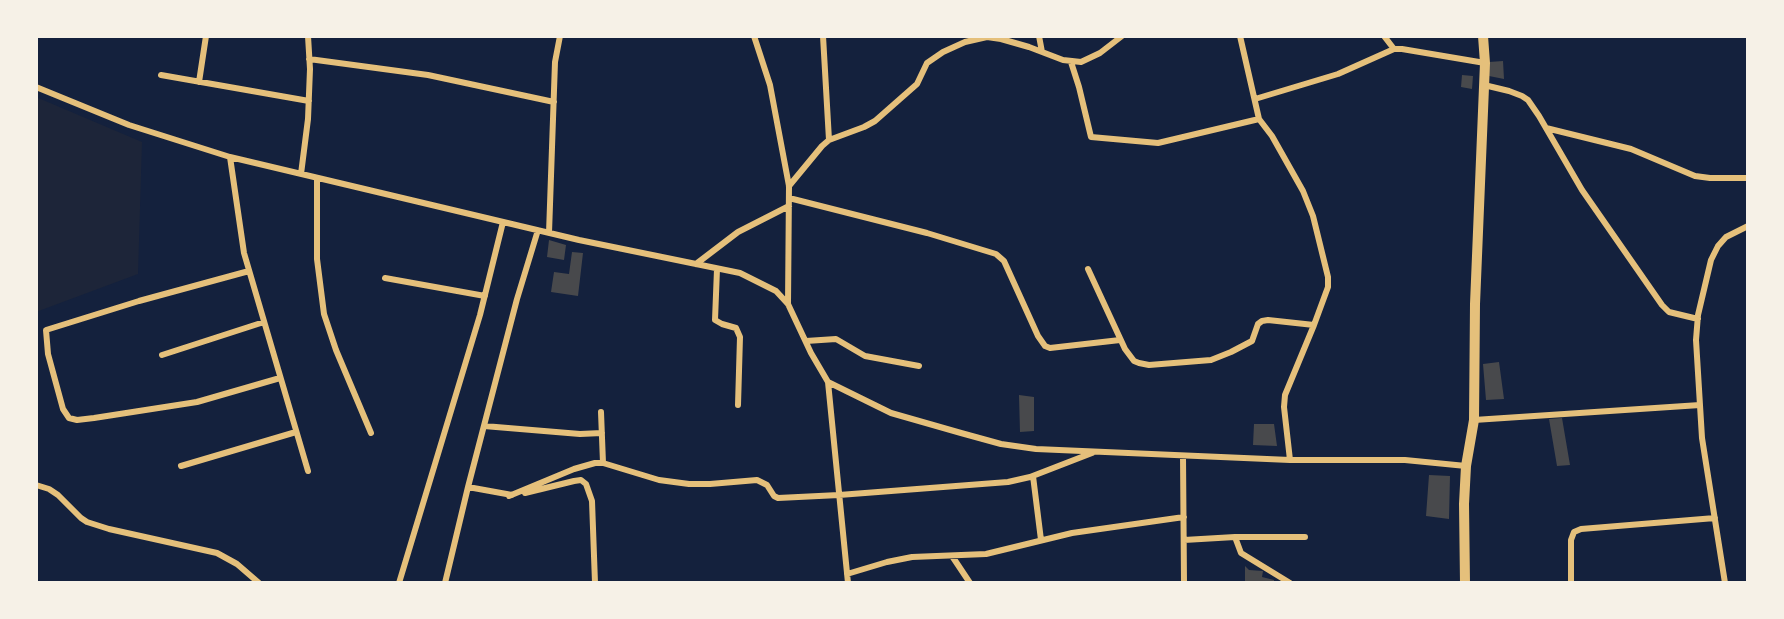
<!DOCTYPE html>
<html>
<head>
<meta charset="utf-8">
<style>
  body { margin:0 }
  #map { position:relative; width:1784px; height:619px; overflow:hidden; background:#14213d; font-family:"Space Grotesk",sans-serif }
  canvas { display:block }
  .frame { position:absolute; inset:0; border:38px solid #f6f1e7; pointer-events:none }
</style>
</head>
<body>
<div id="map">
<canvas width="1784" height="619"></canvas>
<div class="frame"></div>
</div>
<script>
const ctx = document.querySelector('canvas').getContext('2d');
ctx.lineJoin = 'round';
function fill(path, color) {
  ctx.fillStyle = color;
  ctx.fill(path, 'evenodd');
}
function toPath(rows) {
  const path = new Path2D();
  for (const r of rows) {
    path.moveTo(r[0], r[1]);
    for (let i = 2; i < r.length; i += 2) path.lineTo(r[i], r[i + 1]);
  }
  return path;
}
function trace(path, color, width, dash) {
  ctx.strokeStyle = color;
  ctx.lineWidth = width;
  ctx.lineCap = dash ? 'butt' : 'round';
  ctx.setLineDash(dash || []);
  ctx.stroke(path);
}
const green = toPath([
  [36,97,142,142,138,274,36,312]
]);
const building = toPath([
  [1503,61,1504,79,1489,76,1489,62],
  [1462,75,1473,76,1472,89,1461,87],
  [549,240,566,245,564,260,547,257],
  [572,252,583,253,578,296,551,292,554,272,569,274],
  [1499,362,1504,399,1486,400,1483,364],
  [1019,395,1034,397,1034,431,1020,432],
  [1562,418,1570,465,1557,466,1549,419],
  [1254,424,1274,424,1277,446,1253,445],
  [1429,475,1450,476,1449,519,1426,516],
  [1245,566,1249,570,1263,571,1262,577,1274,580,1274,583,1245,583]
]);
const minor = toPath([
  [754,36,770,85,789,186,788,304],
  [823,36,829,140],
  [1039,36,1042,52],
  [1240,36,1259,119,1272,136,1303,191,1313,216,1328,277,1328,287,1314,325,1285,395,1284,407,1290,460],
  [1384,36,1394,49],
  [309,59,428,75,554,102],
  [1071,62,1079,87,1091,137,1158,143,1259,119],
  [161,75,309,101],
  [199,82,206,36],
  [1484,85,1509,91,1522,96,1528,100,1539,116,1582,190,1662,305,1669,312,1698,319],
  [36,87,129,125,230,157,579,240,740,273,776,291,788,304,811,353,828,382,891,413,961,433,1001,444,1036,449,1290,460,1405,460,1466,466],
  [1255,99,1338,74,1394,49,1402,49,1485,63],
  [1546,128,1631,149,1695,176,1710,178,1748,178],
  [230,157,244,253,308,471],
  [301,174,308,119,310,69,308,36],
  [317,178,317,259,324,314,336,350,371,433],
  [789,186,822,146,829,140,864,127,875,121,917,84,927,63,943,52,965,42,987,37,1001,39,1029,47,1063,60,1081,62,1100,53,1122,36],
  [789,198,927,233,996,254,1004,261,1038,336,1045,346,1050,348,1120,340],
  [549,233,555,62,560,36],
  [696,264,738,232,789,206],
  [717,269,715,320,722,324,736,328,740,337,738,405],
  [1088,269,1125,349,1134,361,1139,363,1149,365,1211,360,1231,352,1252,341,1258,324,1262,321,1268,320,1314,325],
  [249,271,139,301,46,330,48,354,63,409,69,418,77,420,94,418,197,402,280,378],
  [385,278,485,296],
  [806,341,836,339,865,356,919,366],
  [162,355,264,322],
  [828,382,848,583],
  [601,412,603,463],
  [1474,420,1700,405],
  [484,426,580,434,602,433],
  [1183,456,1184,583],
  [181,466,296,432],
  [1033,476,1041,540],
  [36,485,49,489,58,495,81,518,87,522,109,529,217,553,237,564,259,583],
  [468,487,512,495],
  [525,493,574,481,581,480,586,484,592,501,595,583],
  [509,496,574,469,595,463,603,463,659,480,689,484,710,484,757,480,767,485,774,496,778,498,839,495,1008,482,1030,477,1092,453],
  [1235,537,1241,553,1290,583],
  [1184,540,1235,537,1305,537],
  [952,556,970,583],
  [847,574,887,562,912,557,986,554,1072,533,1184,517],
  [399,583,480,315,503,222],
  [445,583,468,487,517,299,538,230],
  [1571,583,1571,540,1574,532,1581,529,1715,518],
  [1725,583,1702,438,1696,340,1698,315,1711,260,1718,246,1726,237,1748,226]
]);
const secondary = toPath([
  [1465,583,1464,504,1466,466,1474,420,1475,304,1485,63,1483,36]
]);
fill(green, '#1d2539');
fill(building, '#48494c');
trace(minor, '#e5c07b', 6);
trace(secondary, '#e5c07b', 10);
</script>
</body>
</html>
